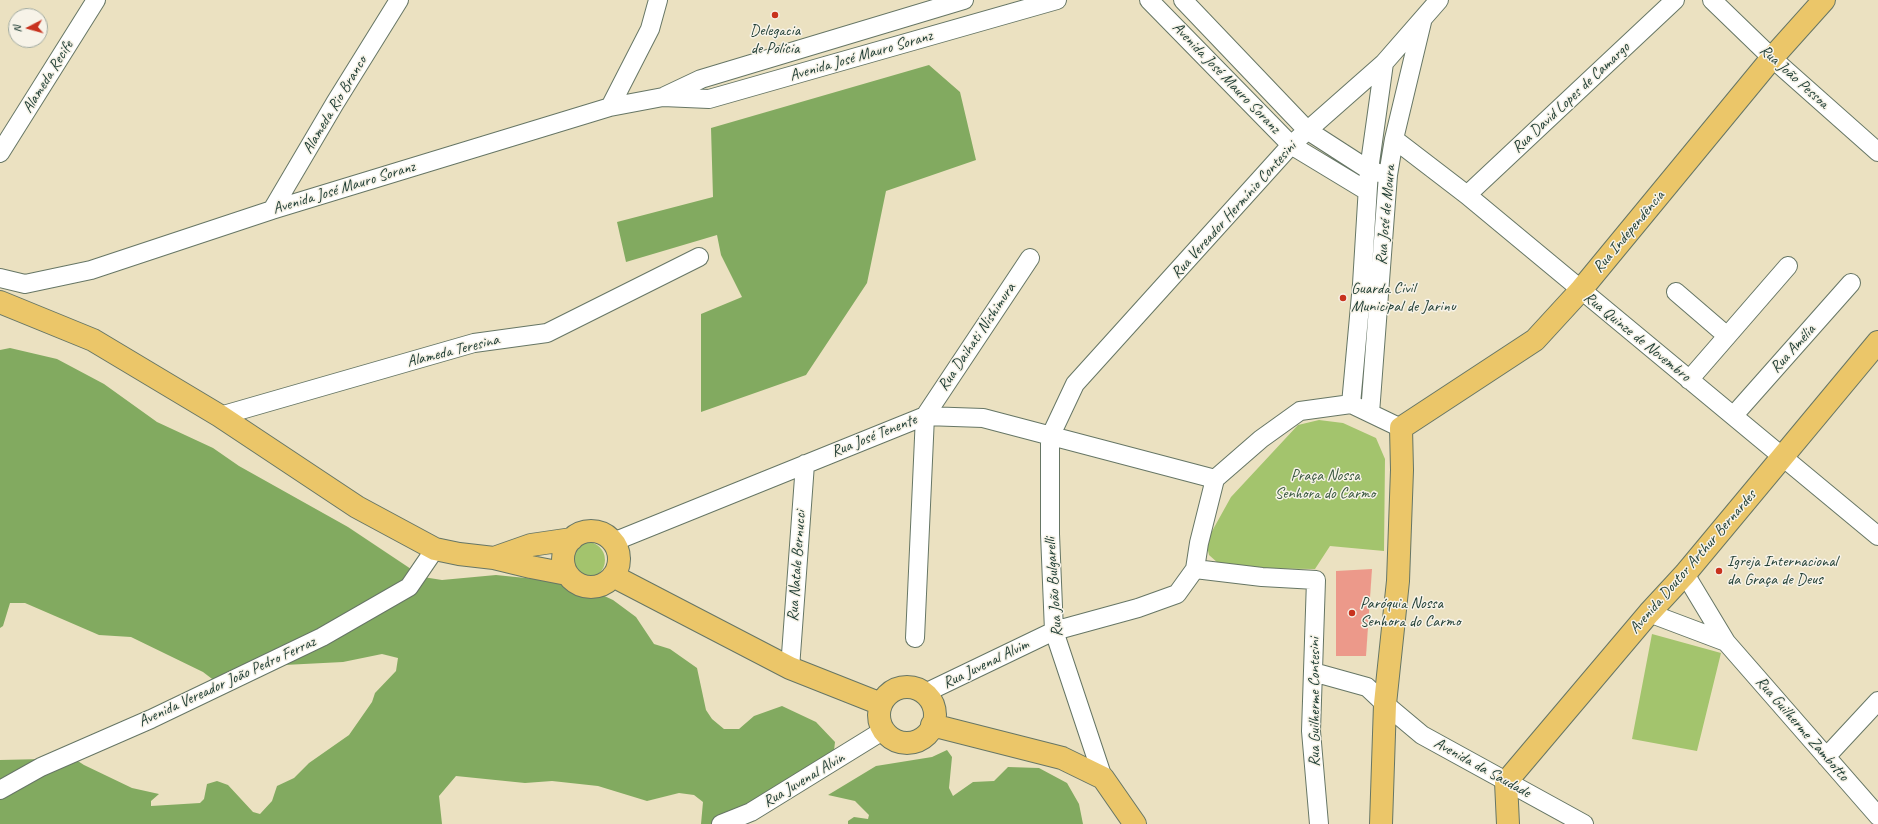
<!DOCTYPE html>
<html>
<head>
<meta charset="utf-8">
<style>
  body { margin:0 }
  #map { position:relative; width:1878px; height:824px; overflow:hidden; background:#ebe1c1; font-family:Caveat,sans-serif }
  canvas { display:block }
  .north { position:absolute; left:8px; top:8px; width:40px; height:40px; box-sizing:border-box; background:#f7f3e8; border:1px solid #a1aaa0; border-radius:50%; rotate:264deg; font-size:11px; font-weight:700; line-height:16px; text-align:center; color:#1f3d34 }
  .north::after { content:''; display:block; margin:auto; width:14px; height:18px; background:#c8321e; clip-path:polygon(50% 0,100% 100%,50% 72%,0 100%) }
</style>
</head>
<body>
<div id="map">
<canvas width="1878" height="824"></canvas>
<div class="north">N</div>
</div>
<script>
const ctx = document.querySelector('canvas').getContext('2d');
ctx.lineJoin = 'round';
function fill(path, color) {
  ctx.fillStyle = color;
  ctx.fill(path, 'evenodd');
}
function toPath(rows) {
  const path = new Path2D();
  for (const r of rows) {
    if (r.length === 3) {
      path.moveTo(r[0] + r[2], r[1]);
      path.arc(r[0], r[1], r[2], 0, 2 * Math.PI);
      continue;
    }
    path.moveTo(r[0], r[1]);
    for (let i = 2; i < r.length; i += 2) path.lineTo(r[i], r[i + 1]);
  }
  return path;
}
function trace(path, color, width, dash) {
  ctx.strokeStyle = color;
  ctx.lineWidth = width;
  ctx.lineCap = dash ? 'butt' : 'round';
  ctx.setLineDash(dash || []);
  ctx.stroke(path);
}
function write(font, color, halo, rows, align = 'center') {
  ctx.font = font + ' Caveat,sans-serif';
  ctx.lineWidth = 3;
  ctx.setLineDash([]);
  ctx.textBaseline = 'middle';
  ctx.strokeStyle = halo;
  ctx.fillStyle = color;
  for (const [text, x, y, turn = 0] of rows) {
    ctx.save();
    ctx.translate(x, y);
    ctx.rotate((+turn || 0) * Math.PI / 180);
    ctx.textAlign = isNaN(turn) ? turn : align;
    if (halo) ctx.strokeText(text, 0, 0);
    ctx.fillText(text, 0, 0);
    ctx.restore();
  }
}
const green = toPath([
  [1319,420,1343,423,1376,438,1385,459,1384,551,1330,546,1315,569,1232,568,1218,563,1209,555,1206,542,1231,497,1298,425],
  [587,560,18],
  [1652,634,1721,653,1697,751,1632,739]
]);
const forest = toPath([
  [929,65,960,92,976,160,886,191,867,283,806,375,701,412,701,314,742,297,721,255,717,235,626,262,617,222,713,197,711,128],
  [10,348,57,359,104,384,157,422,213,448,239,466,348,527,423,577,442,580,496,575,555,581,589,589,613,600,636,617,654,644,670,649,697,668,706,710,712,719,724,729,739,729,754,716,782,706,816,722,835,742,834,751,743,824,701,824,703,802,694,795,679,793,647,801,598,786,552,781,525,783,456,776,439,796,442,824,0,824,0,760,43,759,64,752,84,765,132,788,159,794,151,801,151,806,200,803,204,799,207,784,217,781,228,785,253,812,260,814,272,801,277,786,294,778,309,763,349,735,372,702,375,693,396,671,398,658,382,654,343,662,284,665,224,688,203,672,131,637,99,635,25,603,10,603,3,626,0,628,0,350],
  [947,750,952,757,949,788,953,796,973,782,994,781,1008,767,1039,768,1067,783,1079,804,1083,824,848,824,848,821,854,817,868,819,869,815,855,801,828,795,876,766,932,757]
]);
const building = toPath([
  [1372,569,1366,656,1336,656,1336,571]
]);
const minor = toPath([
  [1149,0,1291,145,1367,191],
  [1183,0,1307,130,1369,170,1379,173],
  [1712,0,1772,58,1878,152],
  [665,96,701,79,964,0],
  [610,107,650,29,658,0],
  [1394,139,1467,195,1878,536],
  [0,153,96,0],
  [1467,195,1675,0],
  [272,210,335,103,399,0],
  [0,278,25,284,91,270,272,210,610,107,663,97,709,99,1057,0],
  [1676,292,1726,335],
  [1689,380,1788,266],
  [1351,404,1362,284,1369,170,1384,63],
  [1370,413,1388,175,1394,139,1422,22],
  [1734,415,1851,283],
  [220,416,474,343,547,333,699,257],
  [613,542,925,416,983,418,1215,479],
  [1685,574,1726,642,1878,816],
  [1649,613,1726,642],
  [915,638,925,416,1030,258],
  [790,668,805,464],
  [1313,672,1367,687,1385,704,1422,735,1584,824],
  [925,693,1054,631,1138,608,1177,594,1195,569],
  [1826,757,1878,701],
  [1103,778,1054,631,1050,534,1050,437,1075,384,1291,145,1384,63,1439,0],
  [0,790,41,767,151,719,322,637,409,587,435,549],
  [721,824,751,812,884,730],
  [1319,824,1311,731,1316,580,1262,577,1195,569,1199,543,1215,479,1261,439,1300,411,1351,404,1401,428]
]);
const major = toPath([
  [0,302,93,340,220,416,357,507,435,549,459,554,494,558,531,567,567,574],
  [591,559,28],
  [494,558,531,545,572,539],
  [613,576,790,668,881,704],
  [907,715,28],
  [932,725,1062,758,1103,778,1135,824],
  [1381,824,1385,704,1398,581,1402,470,1401,428,1535,340,1580,291,1772,58,1824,0],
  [1508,824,1506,782,1649,613,1685,574,1878,342]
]);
const markers = [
  [775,15,4,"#c8321e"],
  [1343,298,4,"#c8321e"],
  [1719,571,4,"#c8321e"],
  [1352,613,4,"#c8321e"]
];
const poiNames = [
  ["Delegacia",775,31,"center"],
  ["de Polícia",775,49,"center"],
  ["Guarda Civil",1351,289],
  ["Municipal de Jarinu",1351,307],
  ["Igreja Internacional",1727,562],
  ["da Graça de Deus",1727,580],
  ["Paróquia Nossa",1360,604],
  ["Senhora do Carmo",1360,622]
];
const streetNames = [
  ["Avenida José Mauro Soranz",861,56,-16],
  ["Alameda Recife",48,77,-58],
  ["Rua João Pessoa",1794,77,42],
  ["Avenida José Mauro Soranz",1226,78,46],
  ["Rua David Lopes de Camargo",1571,98,-43],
  ["Alameda Rio Branco",335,105,-59],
  ["Avenida José Mauro Soranz",344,188,-17],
  ["Rua Vereador Hermínio Contesini",1234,210,-48],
  ["Rua José de Moura",1386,215,-85],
  ["Rua Independência",1629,232,-50],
  ["Rua Daihati Nishimura",977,337,-56],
  ["Rua Quinze de Novembro",1637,337,39],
  ["Rua Amélia",1793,349,-48],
  ["Alameda Teresina",453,351,-14],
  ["Rua José Tenente",874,436,-22],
  ["Avenida Doutor Arthur Bernardes",1693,562,-49],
  ["Rua Natale Bernucci",797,566,-86],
  ["Rua João Bulgarelli",1054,587,-94],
  ["Rua Juvenal Alvim",986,664,-26],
  ["Avenida Vereador João Pedro Ferraz",227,682,-25],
  ["Rua Guilherme Contesini",1315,702,-90],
  ["Rua Guilherme Zambotto",1802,729,49],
  ["Avenida da Saudade",1482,768,29],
  ["Rua Juvenal Alvin",804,780,-31]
];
const parkNames = [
  ["Praça Nossa",1325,476],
  ["Senhora do Carmo",1325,494]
];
fill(green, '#a3c46d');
fill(forest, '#82aa60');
fill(building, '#ec998a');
trace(minor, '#667665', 20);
trace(major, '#667665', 24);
trace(minor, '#fff', 18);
trace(major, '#ebc669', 22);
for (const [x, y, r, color] of markers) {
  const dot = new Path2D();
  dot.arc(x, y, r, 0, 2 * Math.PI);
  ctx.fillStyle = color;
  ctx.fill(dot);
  trace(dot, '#f7f3e8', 1.5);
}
write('16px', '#1f3d34', '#f7f3e8', poiNames, 'left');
write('16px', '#1f3d34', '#f7f3e8', streetNames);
write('16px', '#39583f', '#f7f3e8', parkNames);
</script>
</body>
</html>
